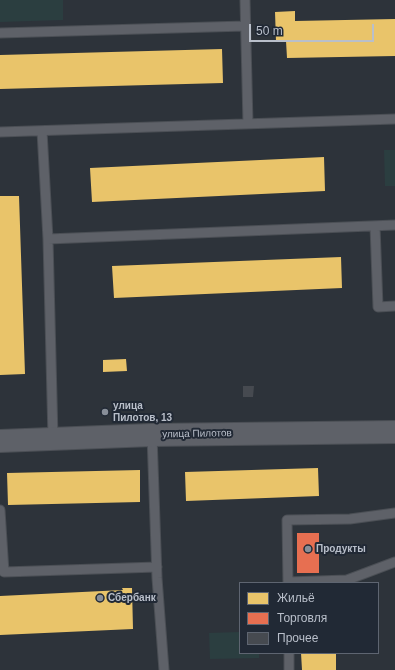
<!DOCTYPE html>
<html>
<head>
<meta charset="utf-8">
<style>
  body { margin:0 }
  #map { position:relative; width:395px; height:670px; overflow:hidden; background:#2d333a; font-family:Helvetica,sans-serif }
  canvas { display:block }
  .legend { position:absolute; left:239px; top:582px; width:140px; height:72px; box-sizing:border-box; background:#212935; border:1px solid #5e6571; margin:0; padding:5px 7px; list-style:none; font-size:12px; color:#b9bfca }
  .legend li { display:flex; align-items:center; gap:8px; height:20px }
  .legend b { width:20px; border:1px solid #5e6571 }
  .scale { position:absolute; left:249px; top:24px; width:125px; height:18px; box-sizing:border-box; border:2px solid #b9bfca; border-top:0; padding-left:5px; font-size:12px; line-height:14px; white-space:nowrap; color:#b9bfca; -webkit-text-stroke:3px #212935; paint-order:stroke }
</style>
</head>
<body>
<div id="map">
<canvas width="395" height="670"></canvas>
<ul class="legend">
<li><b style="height:11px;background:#e9c46a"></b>Жильё</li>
<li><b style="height:11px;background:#e76f51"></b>Торговля</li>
<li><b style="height:11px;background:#464a50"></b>Прочее</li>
</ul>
<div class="scale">50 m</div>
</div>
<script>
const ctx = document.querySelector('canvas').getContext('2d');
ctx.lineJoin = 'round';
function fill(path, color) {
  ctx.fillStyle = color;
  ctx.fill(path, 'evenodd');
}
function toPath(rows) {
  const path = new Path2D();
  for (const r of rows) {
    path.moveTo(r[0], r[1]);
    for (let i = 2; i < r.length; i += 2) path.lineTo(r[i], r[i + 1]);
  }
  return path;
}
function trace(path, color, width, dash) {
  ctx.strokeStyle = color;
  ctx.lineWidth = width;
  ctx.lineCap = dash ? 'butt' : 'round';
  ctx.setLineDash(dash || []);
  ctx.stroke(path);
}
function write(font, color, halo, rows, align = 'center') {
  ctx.font = font + ' Helvetica,sans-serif';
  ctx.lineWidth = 4;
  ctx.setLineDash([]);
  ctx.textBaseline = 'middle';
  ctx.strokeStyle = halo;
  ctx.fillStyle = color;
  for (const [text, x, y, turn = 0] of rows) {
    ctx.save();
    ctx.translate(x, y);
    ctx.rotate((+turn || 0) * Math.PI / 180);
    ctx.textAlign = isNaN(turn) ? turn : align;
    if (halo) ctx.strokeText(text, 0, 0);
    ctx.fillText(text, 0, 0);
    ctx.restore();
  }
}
const green = toPath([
  [0,0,63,0,63,20,0,22],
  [384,150,395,150,395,186,385,186],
  [240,632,240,653,259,653,259,658,210,659,209,633]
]);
const homes = toPath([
  [295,11,295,21,395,19,395,56,287,58,286,41,276,41,275,12],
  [222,49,223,83,0,89,0,55],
  [324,157,325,191,92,202,90,168],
  [0,196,19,196,25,374,0,375],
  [341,257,342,288,114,298,112,266],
  [126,359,127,371,103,372,103,360],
  [318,468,319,496,186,501,185,472],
  [140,470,140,502,8,505,7,473],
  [122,588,132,588,133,629,0,635,0,596,123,590],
  [301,653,336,653,336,670,302,670]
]);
const shops = toPath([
  [297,533,319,533,319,573,297,573]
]);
const building = toPath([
  [243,386,254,386,253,397,243,397]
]);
const service = toPath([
  [245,0,248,124],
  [0,33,245,26],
  [42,131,48,239,53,438],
  [0,132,395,119],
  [375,226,378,307,395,306],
  [48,239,395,225],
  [152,435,157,578,164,670],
  [0,510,4,572,157,567],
  [288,582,347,580,395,562],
  [288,583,287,520,350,519,395,513],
  [289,653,289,670]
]);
const tertiary = toPath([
  [0,441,152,435,395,432]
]);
const markers = [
  [105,412,4,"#888e98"],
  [308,549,4,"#888e98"],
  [100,598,4,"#888e98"]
];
const poiNames = [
  ["улица",113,406],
  ["Пилотов, 13",113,418],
  ["Продукты",316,549],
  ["Сбербанк",108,598]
];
const streetNames = [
  ["улица Пилотов",197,434,-1]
];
fill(green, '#2b3e40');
fill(homes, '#e9c46a');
fill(shops, '#e76f51');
fill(building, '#464a50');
trace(service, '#4b4f55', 11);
trace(tertiary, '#4b4f55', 24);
trace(service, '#5e6168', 9);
trace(tertiary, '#5e6168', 22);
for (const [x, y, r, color] of markers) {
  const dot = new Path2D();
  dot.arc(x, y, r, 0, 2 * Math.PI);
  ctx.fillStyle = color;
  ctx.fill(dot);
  trace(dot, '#212935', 1.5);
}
write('bold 10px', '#b9bfca', '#212935', poiNames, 'left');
write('10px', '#b9bfca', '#212935', streetNames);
</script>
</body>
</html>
